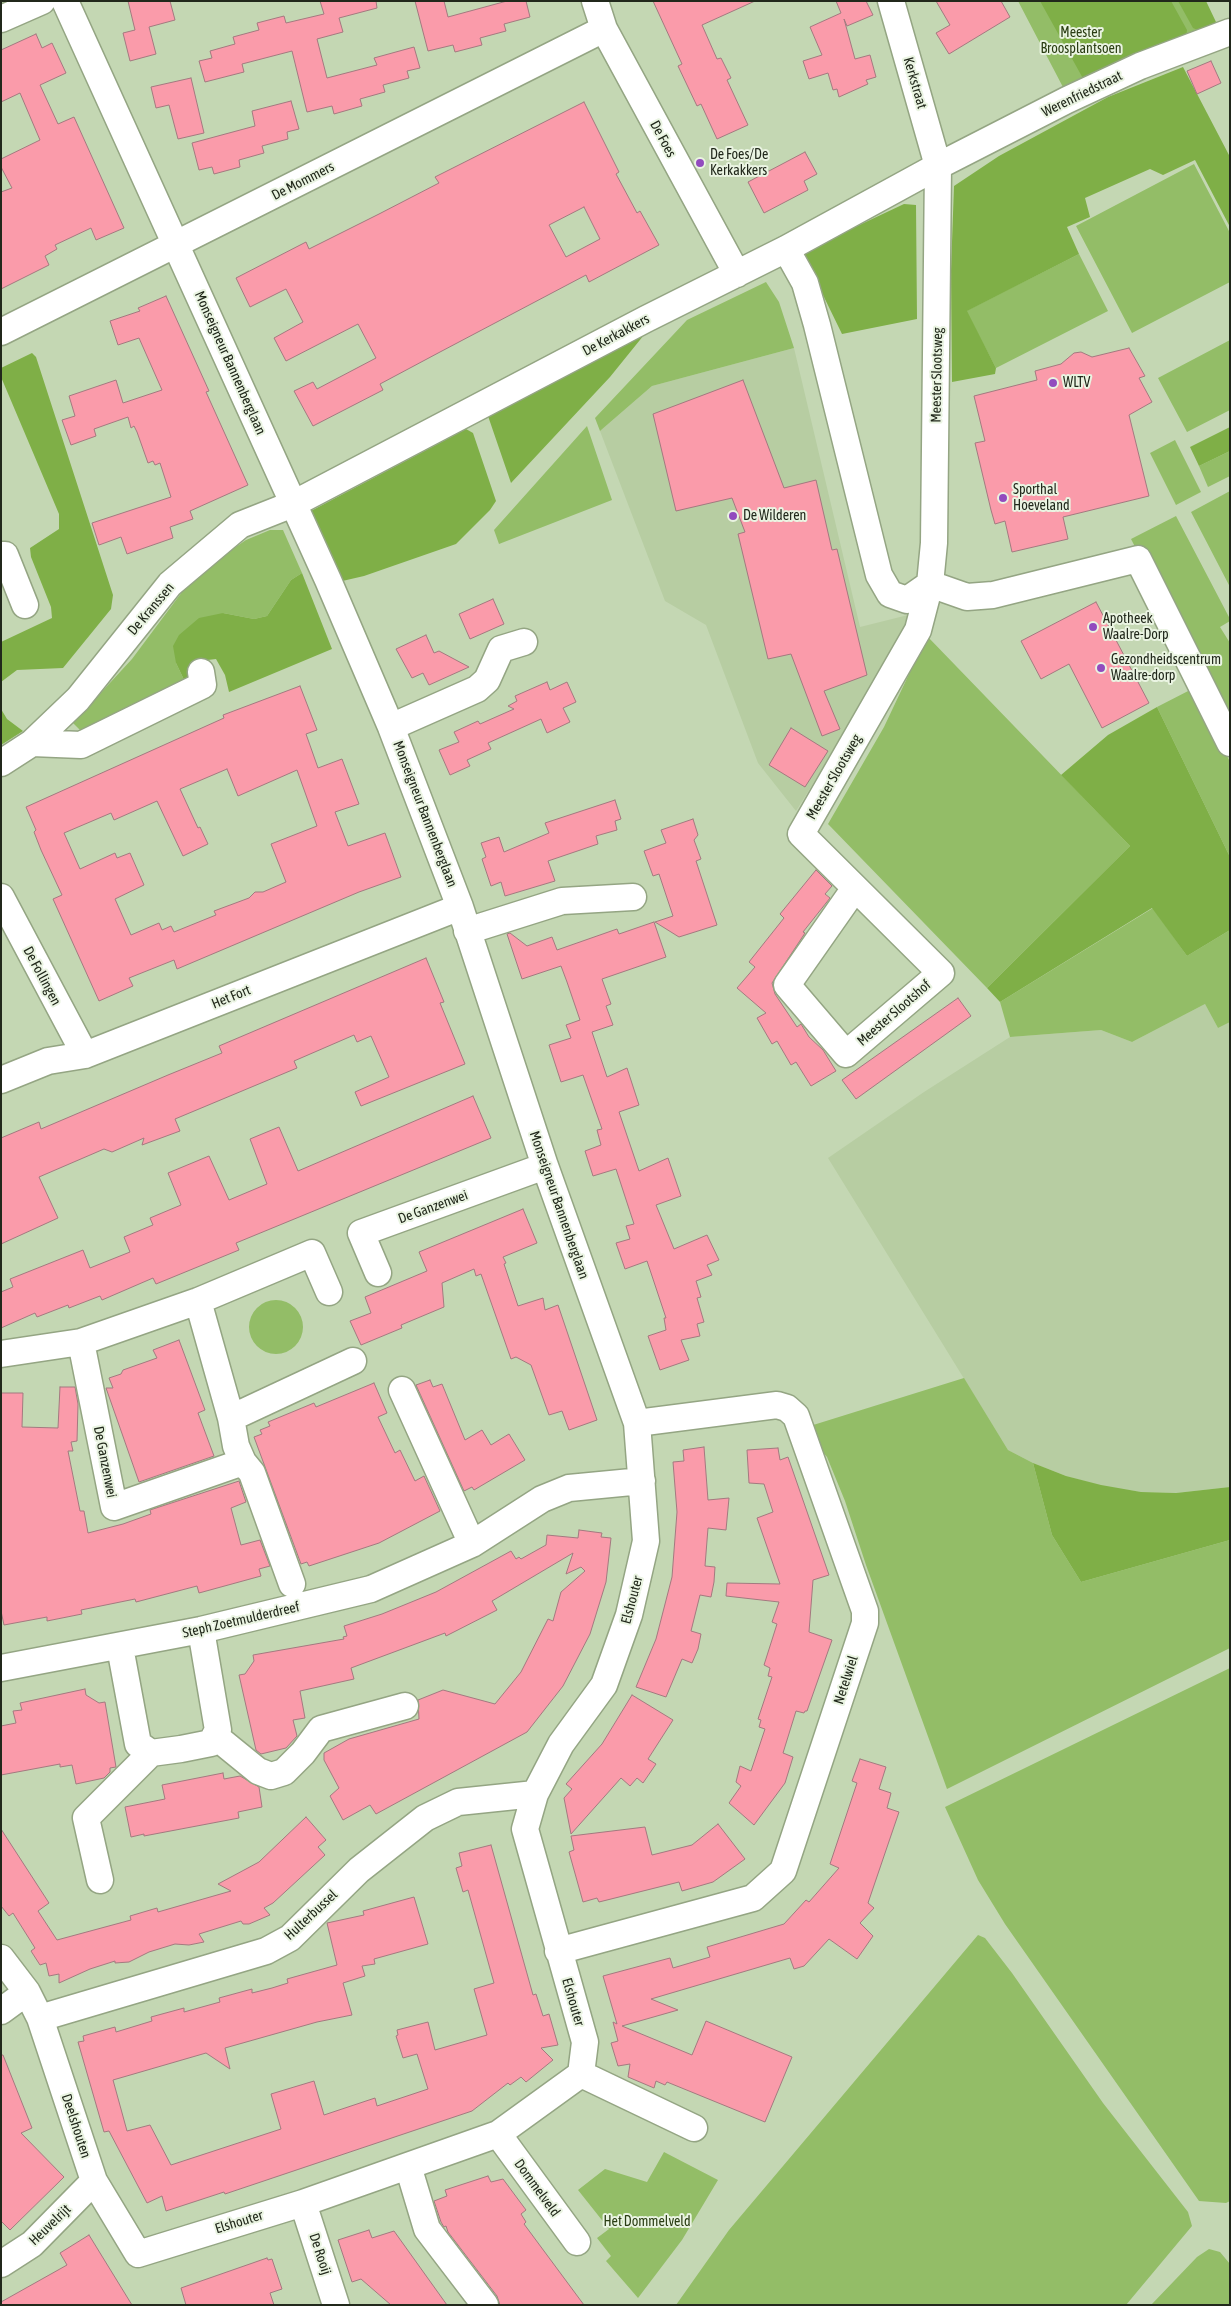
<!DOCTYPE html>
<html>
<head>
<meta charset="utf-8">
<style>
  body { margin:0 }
  #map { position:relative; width:1231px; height:2306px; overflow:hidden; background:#c4d7b3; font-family:"Asap Condensed",sans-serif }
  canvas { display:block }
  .frame { position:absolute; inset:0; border:2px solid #21281b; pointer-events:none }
</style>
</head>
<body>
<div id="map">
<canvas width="1231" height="2306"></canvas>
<div class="frame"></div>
</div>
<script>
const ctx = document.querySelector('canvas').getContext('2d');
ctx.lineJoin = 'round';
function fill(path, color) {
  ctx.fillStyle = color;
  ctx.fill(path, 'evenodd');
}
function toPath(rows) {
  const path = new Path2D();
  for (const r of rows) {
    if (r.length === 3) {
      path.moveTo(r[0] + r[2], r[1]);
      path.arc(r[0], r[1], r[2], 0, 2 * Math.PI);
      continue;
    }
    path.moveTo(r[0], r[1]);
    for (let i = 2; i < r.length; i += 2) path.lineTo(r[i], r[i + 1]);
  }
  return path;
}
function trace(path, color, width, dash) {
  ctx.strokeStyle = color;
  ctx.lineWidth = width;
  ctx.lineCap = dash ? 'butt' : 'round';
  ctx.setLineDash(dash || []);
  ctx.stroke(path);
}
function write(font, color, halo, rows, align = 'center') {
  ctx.font = font + ' "Asap Condensed",sans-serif';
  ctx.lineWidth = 4;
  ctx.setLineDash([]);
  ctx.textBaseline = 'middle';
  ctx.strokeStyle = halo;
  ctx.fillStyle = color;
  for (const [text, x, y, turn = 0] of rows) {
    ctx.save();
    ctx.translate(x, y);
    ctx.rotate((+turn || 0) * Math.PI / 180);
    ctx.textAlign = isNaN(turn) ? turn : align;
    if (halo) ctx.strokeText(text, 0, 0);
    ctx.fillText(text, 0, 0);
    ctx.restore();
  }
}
const built = toPath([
  [794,348,860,627,908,615,911,626,796,811,758,763,706,625,665,601,600,431,652,386],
  [1205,1004,1218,1028,1230,1022,1230,1487,1176,1493,1141,1492,1101,1486,1066,1476,1033,1463,1008,1450,828,1158,924,1092,1010,1037,1101,1030,1132,1042]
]);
const green = toPath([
  [1018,1,1204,1,1213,26,1065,91],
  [1194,164,1230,233,1230,282,1132,333,1076,226],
  [1079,254,1108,311,996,368,966,311],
  [766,282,779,302,794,348,652,386,600,431,595,418,687,320],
  [1230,340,1230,410,1187,432,1158,378],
  [587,426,612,500,499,544,494,530],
  [1175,440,1201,492,1176,505,1150,453],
  [1230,451,1230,476,1208,487,1199,466],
  [1230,491,1230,587,1191,512],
  [1176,516,1230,619,1230,621,1220,627,1230,643,1230,731,1131,539],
  [270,530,283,530,302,573,291,580,267,616,254,619,223,613,176,663,186,684,81,731,73,723,132,659,188,584,212,563,246,540],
  [927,636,1130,846,987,988,828,824,884,727],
  [1194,688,1230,762,1230,857,1157,707],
  [1153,908,1187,956,1230,930,1230,1022,1218,1028,1205,1004,1132,1042,1101,1030,1010,1037,1000,1002],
  [276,1327,27],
  [964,1378,1008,1450,1033,1463,1052,1535,1081,1582,1230,1540,1230,1648,947,1789,866,1565,845,1501,827,1457,815,1443,810,1426],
  [1230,1668,1230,2201,1226,2203,1199,2201,1005,1924,978,1880,945,1807],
  [978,1935,985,1938,1012,1973,1103,2103,1188,2212,1192,2226,1126,2305,676,2305,729,2230],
  [664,2152,718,2180,682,2240,638,2298,606,2261,611,2256,597,2238,609,2229,578,2190,605,2169,647,2182],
  [1209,2249,1220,2252,1230,2264,1230,2305,1151,2305,1197,2257]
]);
const forest = toPath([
  [1040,1,1171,1,1187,30,1186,38,1085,82],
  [1178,1,1206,1,1216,22,1214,27,1202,32,1193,28],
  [1183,67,1230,157,1230,227,1195,160,1163,175,1150,169,1085,198,1090,217,1067,227,1079,254,967,311,996,368,995,374,952,382,951,270,954,186,999,156,1108,97],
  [904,204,916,205,917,319,842,334,802,252],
  [648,330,610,377,511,483,488,416],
  [32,353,36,357,113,595,111,609,63,668,17,670,1,682,1,642,52,618,51,607,31,557,30,548,59,529,59,514,1,377,1,368],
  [1230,427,1230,451,1199,466,1190,447],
  [466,429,473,433,496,501,490,510,456,544,364,576,338,582,309,512],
  [302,573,332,649,229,692,225,675,216,659,199,661,193,666,187,676,186,684,176,663,173,646,179,635,199,618,223,613,254,619,267,616,291,580],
  [1157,707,1230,857,1230,930,1187,956,1152,908,1000,1002,987,988,1130,846,1061,775,1108,735],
  [1,709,7,719,23,731,1,745],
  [1033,1463,1066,1476,1101,1485,1141,1492,1176,1493,1230,1487,1230,1540,1081,1582,1052,1535]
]);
const building = toPath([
  [128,1,170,1,175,20,149,27,156,54,130,61,123,33,135,30,128,1],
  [320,1,376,1,377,8,339,18,343,32,317,39,327,78,377,65,374,58,414,47,420,68,407,71,409,78,383,85,385,92,360,99,362,106,334,114,332,106,307,112,292,51,242,64,244,72,205,82,199,61,212,58,210,51,235,44,233,37,259,30,257,23,284,16,286,23,324,14,320,1],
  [415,1,444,1,448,17,507,1,526,1,530,17,504,24,506,31,480,38,482,45,455,52,453,45,428,51,415,1],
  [653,1,755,1,702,25,717,59,721,58,731,78,727,80,748,125,717,139,701,104,697,106,678,66,682,64,653,1],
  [836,1,866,1,873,15,847,26,844,19,855,59,870,55,876,77,866,80,868,84,839,97,837,89,833,90,828,73,809,79,803,61,822,55,810,27,841,13,836,1],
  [936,1,1001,1,1010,17,949,54,936,33,950,25,936,1],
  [36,34,42,48,52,43,66,73,40,85,58,124,74,117,124,228,96,240,91,228,55,245,57,249,45,256,49,265,1,289,1,192,12,188,1,167,1,159,40,140,20,93,1,102,1,50,36,34],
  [1211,61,1221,83,1197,94,1187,71,1211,61],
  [191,78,204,133,178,139,169,105,156,108,151,87,191,78],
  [291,101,299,129,287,132,288,139,262,146,264,153,239,160,240,167,214,174,212,167,199,170,192,143,255,126,252,111,291,101],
  [584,102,619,172,616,174,637,213,640,211,659,245,589,282,586,275,440,352,380,384,383,390,313,426,294,391,313,382,317,389,376,358,358,324,286,361,274,338,303,322,286,289,250,307,236,278,306,242,309,249,379,214,439,183,435,177,584,102],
  [584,207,600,239,566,257,549,225,584,207],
  [805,152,817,174,804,181,808,190,764,213,748,182,805,152],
  [166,296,209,391,206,392,248,485,190,511,193,519,170,527,173,538,127,554,121,537,99,545,92,523,171,497,160,463,155,465,153,461,148,463,137,432,134,426,131,428,128,417,94,429,96,436,71,445,62,420,75,416,69,396,116,380,123,403,162,390,139,338,118,345,110,321,140,311,138,308,166,296],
  [1129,348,1145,376,1139,378,1152,402,1129,415,1149,496,1063,517,1068,539,1012,552,1005,521,995,524,991,510,975,443,985,441,974,396,1037,380,1035,371,1061,364,1074,353,1081,352,1092,357,1129,348],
  [743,380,784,488,816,480,832,550,837,549,867,675,824,691,840,729,822,736,791,654,768,659,738,534,745,532,732,498,676,511,653,414,743,380],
  [493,599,504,624,470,639,459,614,493,599],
  [1096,602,1149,703,1102,728,1069,664,1041,679,1021,641,1096,602],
  [426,635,434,653,439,651,469,667,429,685,423,673,412,678,396,649,426,635],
  [547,682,550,690,567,682,576,702,563,708,570,722,547,733,541,719,488,743,491,749,467,760,470,766,450,775,439,750,459,742,454,732,478,721,480,724,514,709,508,706,517,701,515,696,547,682],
  [300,686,317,730,306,734,318,768,342,759,359,804,335,812,348,846,385,833,401,877,359,892,177,969,174,960,129,978,133,986,99,1001,53,899,62,895,41,850,34,832,36,830,26,807,224,718,223,715,300,686],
  [227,769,238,796,297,770,317,826,271,844,286,882,263,892,255,892,249,898,214,911,216,915,174,932,171,926,162,930,159,923,131,935,115,899,144,885,130,853,117,858,115,853,80,869,64,833,111,813,114,820,157,801,183,856,208,844,200,827,198,828,180,789,227,769],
  [791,728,828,751,805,787,769,765,791,728],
  [615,800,621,819,615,821,617,830,596,836,598,844,548,861,555,881,505,896,501,882,491,886,482,859,486,857,481,843,499,837,504,852,549,833,545,823,615,800],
  [693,819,698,835,694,840,701,859,696,861,717,925,679,937,655,922,673,916,659,874,653,876,644,851,666,843,661,830,693,819],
  [816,870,832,886,825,894,830,898,803,932,805,933,772,983,775,994,797,1027,801,1024,809,1037,823,1050,836,1071,811,1086,796,1062,791,1065,777,1041,772,1044,757,1018,766,1013,737,988,755,967,749,962,784,918,780,914,816,870],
  [654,922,666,957,602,979,611,1004,606,1006,613,1025,592,1032,607,1077,627,1068,639,1105,619,1112,639,1171,668,1158,681,1196,656,1205,674,1249,707,1235,719,1260,707,1265,712,1275,696,1281,701,1297,697,1298,704,1322,697,1324,700,1336,681,1340,689,1360,660,1370,648,1336,666,1330,664,1318,666,1318,647,1261,625,1269,616,1243,630,1239,626,1226,634,1224,616,1169,593,1176,585,1151,601,1145,597,1130,602,1129,583,1075,561,1082,549,1045,571,1038,566,1025,580,1020,567,982,561,966,522,979,507,934,510,933,527,946,552,937,557,950,617,929,619,934,654,922],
  [426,958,444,1002,440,1003,465,1064,361,1106,355,1092,389,1077,371,1036,357,1042,354,1035,294,1061,297,1068,175,1119,180,1131,142,1145,144,1138,112,1152,104,1149,39,1177,58,1218,1,1244,1,1138,39,1122,41,1129,168,1075,222,1053,219,1046,426,958],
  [958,998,971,1016,856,1099,842,1080,958,998],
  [473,1096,491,1138,236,1243,239,1250,156,1284,153,1278,102,1300,100,1296,69,1308,68,1305,37,1317,35,1313,1,1328,1,1292,13,1287,10,1279,83,1250,90,1268,130,1252,124,1237,153,1225,150,1218,181,1205,168,1173,209,1156,229,1200,267,1184,250,1139,279,1127,298,1171,473,1096],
  [523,1209,537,1243,503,1257,506,1263,504,1264,518,1306,543,1298,545,1310,558,1305,597,1420,569,1430,562,1411,549,1415,531,1365,516,1357,511,1359,481,1274,476,1276,474,1269,442,1283,444,1307,401,1325,402,1328,361,1345,350,1321,371,1313,365,1297,427,1271,419,1252,523,1209],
  [179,1340,205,1410,198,1413,214,1456,139,1482,106,1388,113,1388,109,1378,121,1374,123,1370,157,1358,153,1350,179,1340],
  [430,1380,433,1387,442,1384,465,1440,482,1430,491,1445,509,1434,525,1460,474,1490,472,1487,464,1491,416,1385,430,1380],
  [374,1383,387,1413,378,1417,395,1453,400,1450,415,1481,424,1476,440,1511,379,1543,309,1566,307,1562,301,1564,254,1437,262,1434,260,1430,270,1426,268,1422,314,1403,316,1407,374,1383],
  [60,1387,75,1387,78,1404,77,1441,71,1442,73,1451,68,1451,80,1511,84,1511,88,1533,123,1524,151,1514,150,1510,239,1481,246,1502,231,1508,241,1545,260,1540,270,1566,259,1569,261,1576,199,1593,197,1586,136,1602,135,1599,81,1610,82,1614,47,1621,47,1617,4,1625,1,1611,1,1393,23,1393,22,1427,58,1428,60,1387],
  [704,1447,708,1500,729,1498,726,1530,708,1528,705,1566,715,1567,714,1582,711,1597,700,1595,691,1631,701,1634,698,1649,692,1663,682,1659,666,1697,636,1687,656,1639,672,1577,677,1512,673,1462,684,1461,683,1450,704,1447],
  [778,1448,780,1460,788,1457,829,1575,813,1580,809,1632,832,1640,807,1711,805,1711,804,1713,796,1711,783,1753,793,1757,785,1783,754,1825,729,1803,741,1786,736,1782,740,1766,751,1771,765,1729,759,1727,761,1720,758,1719,772,1677,768,1676,770,1668,764,1665,777,1624,772,1622,779,1602,726,1596,727,1583,780,1584,757,1518,773,1512,764,1484,749,1483,747,1450,778,1448],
  [579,1530,602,1533,601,1537,611,1538,606,1582,590,1634,563,1686,527,1732,376,1814,370,1805,343,1820,330,1796,339,1788,324,1760,324,1753,349,1739,419,1719,418,1700,443,1690,495,1704,521,1672,548,1619,553,1621,561,1592,585,1571,581,1567,566,1574,573,1553,492,1601,497,1610,446,1636,445,1633,351,1668,354,1679,300,1691,305,1718,293,1720,297,1736,286,1748,261,1754,256,1750,239,1675,245,1674,254,1661,253,1655,344,1639,343,1637,347,1636,344,1626,382,1614,436,1592,511,1551,516,1559,519,1557,521,1559,546,1545,547,1535,578,1538,579,1530],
  [85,1689,86,1695,99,1703,105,1702,116,1767,110,1768,110,1772,104,1778,76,1784,72,1765,60,1767,60,1764,1,1775,1,1726,16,1723,13,1711,22,1710,20,1703,85,1689],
  [632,1695,673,1720,648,1759,656,1764,643,1783,637,1778,630,1786,621,1778,571,1834,564,1798,572,1789,566,1784,602,1744,632,1695],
  [860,1759,886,1767,879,1789,891,1793,887,1808,899,1812,868,1903,874,1908,860,1923,873,1936,857,1959,829,1939,804,1966,794,1969,790,1958,651,1999,678,2010,622,2026,692,2055,706,2021,792,2057,765,2122,667,2082,665,2085,656,2081,654,2088,628,2077,630,2064,618,2066,611,2043,618,2041,613,2022,617,2024,603,1976,670,1958,673,1968,710,1957,707,1947,784,1924,806,1900,809,1902,839,1868,830,1864,857,1783,852,1781,860,1759],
  [223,1773,224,1779,240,1776,259,1787,262,1807,238,1812,239,1818,144,1836,144,1834,131,1837,125,1807,165,1799,162,1785,223,1773],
  [306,1817,326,1840,318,1847,325,1855,273,1903,264,1908,270,1915,249,1924,243,1924,241,1921,199,1934,204,1942,189,1945,175,1944,149,1952,129,1962,115,1963,115,1961,90,1969,59,1983,59,1974,49,1976,46,1963,40,1965,31,1951,35,1948,13,1913,9,1916,1,1906,1,1829,49,1903,38,1911,57,1940,131,1920,130,1916,157,1908,158,1912,231,1891,218,1884,259,1862,306,1817],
  [718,1824,745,1859,713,1882,682,1891,679,1882,599,1902,597,1898,583,1902,569,1852,574,1850,571,1836,645,1827,652,1855,692,1845,718,1824],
  [491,1845,533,1995,536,1994,543,2016,549,2014,558,2045,541,2048,553,2060,526,2082,521,2077,510,2085,508,2083,472,2111,225,2194,224,2192,166,2211,162,2196,147,2203,109,2131,104,2132,78,2042,84,2041,83,2036,115,2027,116,2032,152,2021,151,2017,184,2008,184,2012,220,2002,219,1998,252,1989,252,1993,272,1988,288,1983,287,1979,337,1965,327,1923,364,1915,363,1911,414,1897,428,1944,374,1959,375,1964,362,1966,365,1976,343,1983,352,2015,317,2022,225,2048,230,2069,206,2053,113,2080,127,2131,150,2125,171,2165,281,2129,271,2094,314,2081,324,2115,375,2098,377,2106,428,2089,417,2054,403,2058,396,2036,398,2035,397,2030,428,2022,435,2050,487,2035,474,1989,494,1983,468,1890,463,1892,456,1868,462,1866,459,1853,491,1845],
  [1,2055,3,2055,32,2128,21,2133,64,2177,10,2230,1,2221,1,2055],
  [488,2176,491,2182,503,2179,526,2210,521,2214,526,2222,524,2224,584,2305,500,2305,497,2296,448,2232,446,2226,444,2227,441,2222,434,2201,447,2196,445,2190,488,2176],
  [369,2230,372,2238,394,2231,447,2305,391,2305,361,2279,352,2282,338,2240,369,2230],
  [89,2235,132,2305,1,2305,1,2302,67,2265,60,2253,89,2235],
  [267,2258,268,2260,272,2259,282,2289,270,2293,274,2305,186,2305,181,2288,267,2258]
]);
const minor = toPath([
  [595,1,604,29,737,274],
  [1,19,42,1],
  [786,249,805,283,817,325,879,575,890,594,907,600,930,584],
  [1,332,604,29],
  [1,555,5,555,25,605],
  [930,584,967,597,993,595,1138,559,1230,743],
  [391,727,477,689,487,680,501,649,524,642],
  [32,743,81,745,203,685,201,672],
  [1,763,32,743,78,699,170,584,240,525,293,504,646,319,786,249,938,166,1067,100,1140,66,1230,32],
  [855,888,787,985,846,1054,941,973,801,834,918,630,930,584,934,543,938,166,891,1],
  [1,897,85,1055],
  [467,931,562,901,633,897],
  [1,1080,48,1061,85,1055,460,907],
  [378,1273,361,1233,545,1166],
  [198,1301,231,1418,236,1446,243,1462,252,1473,292,1584],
  [81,1342,114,1507,243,1462],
  [1,1354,81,1342,198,1301,312,1253,329,1292],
  [402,1390,472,1544],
  [231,1418,353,1361],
  [120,1647,138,1744,151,1753,181,1749,211,1743,218,1730,201,1630],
  [1,1668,201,1630,371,1589,472,1544,542,1499,569,1488,642,1481],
  [215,1736,258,1771,271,1776,284,1772,303,1753,321,1729,405,1706],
  [100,1880,86,1818,151,1753],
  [558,1951,753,1898,783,1871,865,1623,865,1611,796,1416,787,1408,777,1405,637,1423],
  [1,1958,27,1992,40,2018,94,2181,138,2254,303,2203,498,2134,581,2074,585,2042,525,1829,535,1794,561,1744,604,1685,629,1615,646,1541,637,1423,545,1166,460,907,391,727,328,580,65,1],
  [1,2011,27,1992],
  [40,2018,266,1951,290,1938,359,1870,425,1818,458,1802,535,1794],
  [581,2074,694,2128],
  [498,2134,577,2242],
  [408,2166,427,2229,485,2305],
  [303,2203,336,2305],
  [1,2264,32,2244,94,2181]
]);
const markers = [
  [700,163,5,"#924bbe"],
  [1053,383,5,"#924bbe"],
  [1003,498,5,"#924bbe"],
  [733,516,5,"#924bbe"],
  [1093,627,5,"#924bbe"],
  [1101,668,5,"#924bbe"]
];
const parkNames = [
  ["Meester",1081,33],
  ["Broosplantsoen",1081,49],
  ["Het Dommelveld",647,2222]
];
const streetNames = [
  ["Kerkstraat",915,83,74],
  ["Werenfriedstraat",1082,94,-26],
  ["De Foes",663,139,62],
  ["De Mommers",303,181,-27],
  ["De Kerkakkers",616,335,-28],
  ["Monseigneur Bannenberglaan",230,363,66],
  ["Meester Slootsweg",937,375,-89],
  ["De Kranssen",151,609,-50],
  ["Meester Slootsweg",834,777,-60],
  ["Monseigneur Bannenberglaan",425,814,69],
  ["De Follingen",42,976,62],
  ["Het Fort",231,997,-22],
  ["Meester Slootshof",894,1013,-41],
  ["Monseigneur Bannenberglaan",559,1205,71],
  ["De Ganzenwei",433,1207,-20],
  ["De Ganzenwei",105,1462,79],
  ["Elshouter",632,1600,-75],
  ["Steph Zoetmulderdreef",241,1620,-13],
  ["Netelwiel",846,1680,-72],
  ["Hulterbussel",311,1915,-43],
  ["Elshouter",573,2002,74],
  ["Deelshouten",76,2126,72],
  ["Dommelveld",537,2188,54],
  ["Elshouter",239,2222,-17],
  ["Heuvelrijt",50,2225,-44],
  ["De Rooij",320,2254,72]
];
const poiNames = [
  ["De Foes/De",710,155],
  ["Kerkakkers",710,171],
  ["WLTV",1063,383],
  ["Sporthal",1013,490],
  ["Hoeveland",1013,506],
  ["De Wilderen",743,516],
  ["Apotheek",1103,619],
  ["Waalre-Dorp",1103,635],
  ["Gezondheidscentrum",1111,660],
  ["Waalre-dorp",1111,676]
];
fill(built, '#b7cda2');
fill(green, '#93bd67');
fill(forest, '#7faf47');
fill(building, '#fa9baa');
trace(building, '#a3797f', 1);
trace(minor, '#94a583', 29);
trace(minor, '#fff', 26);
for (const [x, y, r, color] of markers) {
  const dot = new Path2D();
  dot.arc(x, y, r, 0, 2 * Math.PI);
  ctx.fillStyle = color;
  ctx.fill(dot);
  trace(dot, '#eaf4e2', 2);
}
write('14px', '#2a3d13', '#eaf4e2', parkNames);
write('14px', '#21281b', '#eaf4e2', streetNames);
write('14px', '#21281b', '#eaf4e2', poiNames, 'left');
</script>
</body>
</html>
